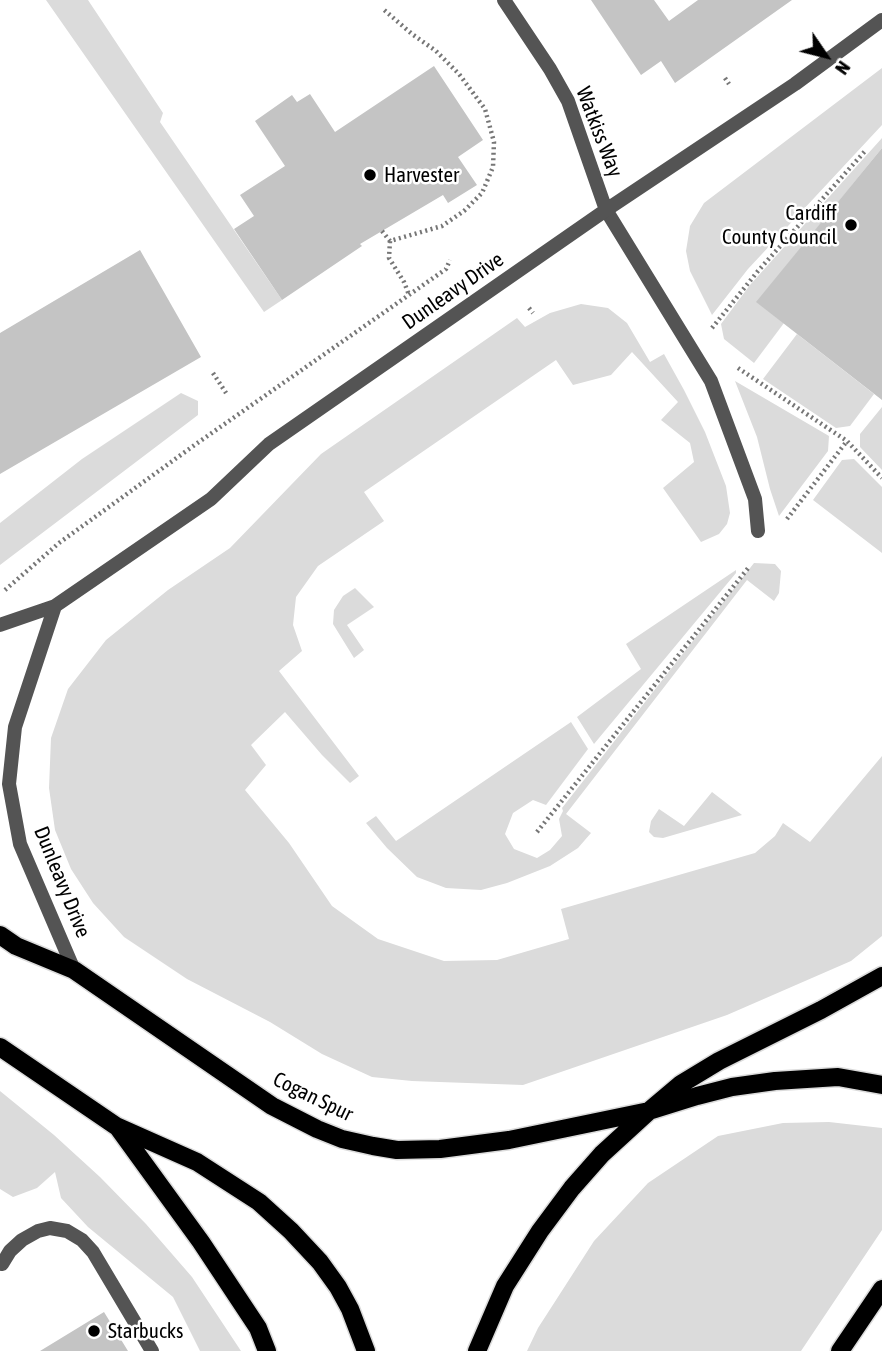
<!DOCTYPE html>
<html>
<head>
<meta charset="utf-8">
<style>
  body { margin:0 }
  #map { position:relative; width:882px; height:1351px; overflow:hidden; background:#fff; font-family:"Asap Condensed",sans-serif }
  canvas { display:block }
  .north { position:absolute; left:791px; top:21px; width:70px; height:70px; -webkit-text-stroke:5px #fff; paint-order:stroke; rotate:125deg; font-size:19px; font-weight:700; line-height:28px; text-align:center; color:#000 }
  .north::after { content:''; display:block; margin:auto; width:24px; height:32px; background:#000; clip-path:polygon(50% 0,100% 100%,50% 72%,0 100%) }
</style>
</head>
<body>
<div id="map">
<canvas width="882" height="1351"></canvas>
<div class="north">N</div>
</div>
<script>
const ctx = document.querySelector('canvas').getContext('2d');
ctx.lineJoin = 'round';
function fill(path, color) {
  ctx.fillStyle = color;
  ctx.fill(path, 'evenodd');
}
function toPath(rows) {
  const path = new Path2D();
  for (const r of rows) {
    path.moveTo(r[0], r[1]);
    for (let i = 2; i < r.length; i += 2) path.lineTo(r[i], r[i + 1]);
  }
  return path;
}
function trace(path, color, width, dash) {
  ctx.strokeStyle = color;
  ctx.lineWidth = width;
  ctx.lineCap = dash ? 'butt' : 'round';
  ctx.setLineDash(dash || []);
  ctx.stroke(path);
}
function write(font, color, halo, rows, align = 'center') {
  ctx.font = font + ' "Asap Condensed",sans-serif';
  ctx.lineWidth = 5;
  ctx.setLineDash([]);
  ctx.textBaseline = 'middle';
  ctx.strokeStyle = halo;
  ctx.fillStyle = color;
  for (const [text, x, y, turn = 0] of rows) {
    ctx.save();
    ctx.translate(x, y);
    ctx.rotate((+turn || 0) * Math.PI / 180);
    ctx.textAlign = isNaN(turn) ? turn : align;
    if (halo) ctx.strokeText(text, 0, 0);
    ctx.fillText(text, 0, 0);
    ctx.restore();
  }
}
const green = toPath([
  [46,0,88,0,163,113,160,122,282,300,264,312],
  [882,68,882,125,748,269,712,315,690,271,686,251,690,226,704,203],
  [882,138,882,148,757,302,784,323,754,363,724,339,721,324,750,285],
  [581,304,608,308,627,323,650,362,664,354,684,390,705,432,726,486,730,513,727,524,719,534,701,542,663,488,694,462,690,443,661,420,678,402,632,352,611,375,573,385,556,360,364,492,384,521,318,566,296,597,293,625,302,651,279,671,359,776,350,783,322,755,285,712,251,745,266,765,245,790,289,843,332,906,378,939,444,961,497,960,569,939,561,909,755,853,775,836,783,823,810,842,882,756,882,936,851,961,727,1015,523,1085,412,1081,372,1077,322,1054,270,1022,187,979,124,937,93,903,71,869,55,830,49,788,51,738,68,689,106,640,168,590,230,548,321,454,517,318,525,327,550,313],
  [797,334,874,394,850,426,836,428,763,379],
  [735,381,829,436,828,451,779,516,770,489,757,437],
  [181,393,198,401,198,415,0,565,0,523,82,459],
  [882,407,882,470,860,447,860,434],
  [854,459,882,487,882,553,813,500,842,460],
  [754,563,775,564,781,571,779,593,774,601,747,580,566,814,591,833,578,848,550,866,507,883,481,890,446,888,417,877,387,848,366,823,376,816,396,841,571,722,588,749,546,805,533,800,513,813,505,834,514,849,537,858,550,850,562,836,559,819,563,811,562,808],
  [736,570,736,573,594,744,577,717,641,669,626,644],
  [355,588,374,607,347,625,364,650,354,658,333,624,334,610,343,596],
  [712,792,742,815,663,838,654,837,649,832,651,821,659,809,684,826],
  [0,1091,54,1135,100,1177,146,1224,192,1277,241,1351,200,1351,173,1297,88,1227,61,1198,55,1172,37,1188,13,1197,0,1189],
  [829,1122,882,1128,882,1230,801,1351,527,1351,538,1328,594,1241,648,1183,718,1136,783,1123]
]);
const building = toPath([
  [591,0,654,0,669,21,698,0,792,0,675,83,661,61,641,75],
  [434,66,483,140,458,157,477,185,448,203,443,195,360,244,362,246,282,300,234,229,254,216,240,195,285,166,255,121,292,95,297,102,310,94,335,132],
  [882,148,882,400,756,302],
  [140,250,201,357,0,474,0,333],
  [104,1312,128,1351,40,1351]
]);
const path = toPath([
  [725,78,729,84],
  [382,231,390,241,442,226,464,211,482,193,493,167,494,142,485,109,459,74,436,51,412,34,383,9],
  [390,241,389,258,404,282,409,295],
  [529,308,533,313],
  [712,328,758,271,866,150],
  [738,368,847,441],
  [213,373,228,396],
  [787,519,847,441,882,478],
  [5,590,59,543,196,444,446,269,450,260],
  [537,832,749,567]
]);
const lane = toPath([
  [606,210,711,381,755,499,758,531],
  [2,1264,10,1251,22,1240,38,1231,50,1228,67,1231,82,1240,93,1252,152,1351]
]);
const street = toPath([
  [504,0,550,69,568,101,606,210],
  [55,606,15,727,9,784,20,844,74,970],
  [0,625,55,606,211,499,269,444,606,210,795,84,882,20]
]);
const primary = toPath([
  [0,935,16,946,74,970,272,1106,317,1129,342,1139,373,1146,397,1150,440,1149,509,1140,649,1111,681,1084,719,1061,821,1010,882,976],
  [0,1047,116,1126,197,1162,259,1202,291,1231,320,1262,338,1287,350,1309,366,1351],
  [119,1129,201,1242,258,1328,267,1351],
  [477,1351,505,1286,540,1231,572,1188,602,1154,649,1111,697,1096,732,1087,775,1081,838,1077,882,1085],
  [840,1351,882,1289]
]);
const markers = [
  [370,175,7,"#000"],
  [851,225,7,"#000"],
  [94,1331,7,"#000"]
];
const streetNames = [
  ["Watkiss Way",599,132,69],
  ["Dunleavy Drive",453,291,-35],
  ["Dunleavy Drive",62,882,68],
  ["Cogan Spur",313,1097,26]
];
const poiNames = [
  ["Harvester",384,175],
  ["Cardiff",837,213,"right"],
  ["County Council",837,237,"right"],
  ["Starbucks",108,1331]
];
fill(green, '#dbdbdb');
fill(building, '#c4c4c4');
trace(primary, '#dbdbdb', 21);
trace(path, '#767676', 4.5, [2, 3.5]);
trace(lane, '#545454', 14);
trace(street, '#545454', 14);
trace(primary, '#000', 18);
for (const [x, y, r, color] of markers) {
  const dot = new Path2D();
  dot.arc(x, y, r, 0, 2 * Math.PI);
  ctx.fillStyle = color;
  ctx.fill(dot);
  trace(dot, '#fff', 2.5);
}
write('21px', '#000', '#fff', streetNames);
write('21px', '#000', '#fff', poiNames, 'left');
</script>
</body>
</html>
